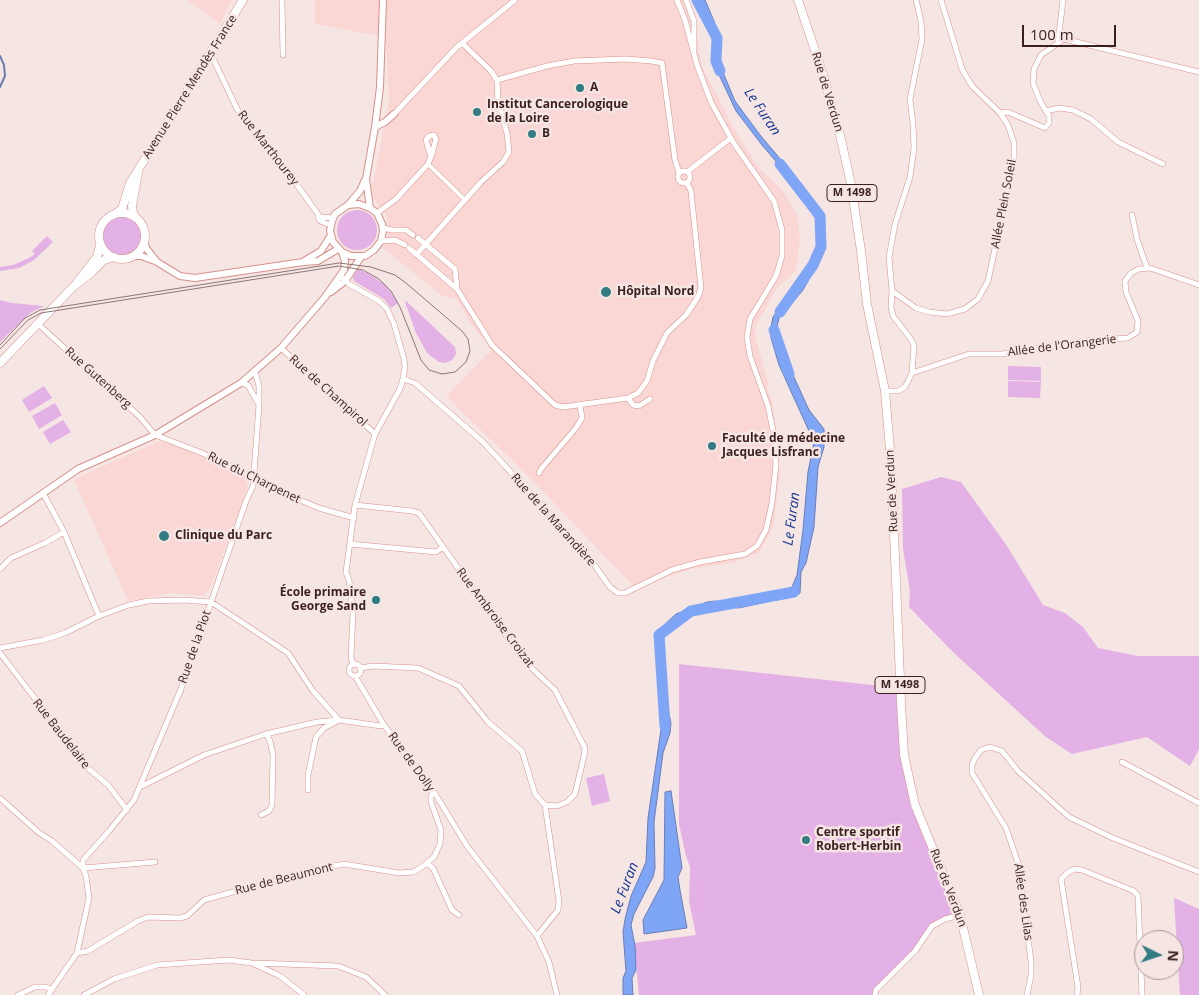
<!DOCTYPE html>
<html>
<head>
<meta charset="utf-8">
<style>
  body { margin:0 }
  #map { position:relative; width:1199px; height:995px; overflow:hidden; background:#f5e5e3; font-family:"Open Sans",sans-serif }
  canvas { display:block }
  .north { position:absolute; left:1134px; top:930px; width:50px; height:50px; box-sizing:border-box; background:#f5e5e3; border:1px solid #ab9694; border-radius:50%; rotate:94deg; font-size:14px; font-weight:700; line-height:20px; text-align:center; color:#3b1f1d }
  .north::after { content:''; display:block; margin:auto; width:18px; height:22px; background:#347c84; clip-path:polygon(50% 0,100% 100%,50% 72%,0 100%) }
  .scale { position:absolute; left:1022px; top:25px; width:94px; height:22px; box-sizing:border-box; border:2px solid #3b1f1d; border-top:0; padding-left:6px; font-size:15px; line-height:18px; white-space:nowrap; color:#3b1f1d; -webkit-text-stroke:4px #f5e5e3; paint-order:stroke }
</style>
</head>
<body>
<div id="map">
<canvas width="1199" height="995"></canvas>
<div class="north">N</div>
<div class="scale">100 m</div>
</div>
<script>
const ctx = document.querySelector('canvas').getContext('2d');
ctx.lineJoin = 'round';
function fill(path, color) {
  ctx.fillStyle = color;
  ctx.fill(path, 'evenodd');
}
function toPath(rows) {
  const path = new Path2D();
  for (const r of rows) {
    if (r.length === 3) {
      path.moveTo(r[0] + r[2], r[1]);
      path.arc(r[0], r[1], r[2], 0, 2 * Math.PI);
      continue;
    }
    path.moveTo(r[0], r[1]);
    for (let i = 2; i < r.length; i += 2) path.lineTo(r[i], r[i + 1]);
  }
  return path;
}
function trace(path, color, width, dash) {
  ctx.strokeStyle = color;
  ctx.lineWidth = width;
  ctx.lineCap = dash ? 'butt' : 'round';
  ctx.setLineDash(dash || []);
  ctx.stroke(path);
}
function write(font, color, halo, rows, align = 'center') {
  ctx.font = font + ' "Open Sans",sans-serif';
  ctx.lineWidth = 5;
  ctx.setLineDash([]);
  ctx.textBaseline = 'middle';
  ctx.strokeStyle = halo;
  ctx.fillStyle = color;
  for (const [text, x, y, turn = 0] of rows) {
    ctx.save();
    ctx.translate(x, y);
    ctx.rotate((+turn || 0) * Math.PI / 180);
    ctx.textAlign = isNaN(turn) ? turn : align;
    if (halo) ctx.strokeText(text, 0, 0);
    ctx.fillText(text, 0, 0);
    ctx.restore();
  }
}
const built = toPath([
  [187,0,232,0,220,24],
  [315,0,688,0,697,29,701,64,705,72,736,132,759,168,785,193,797,215,800,240,796,270,777,288,756,325,755,335,769,386,767,388,772,400,777,435,780,475,773,527,759,553,732,563,695,568,666,577,637,590,533,481,446,396,491,350,468,319,457,299,441,295,383,248,388,235,387,217,372,196,371,186,374,179,389,100,386,37,315,24],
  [157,442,165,442,182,448,244,476,248,486,211,586,204,596,171,593,128,601,74,480,79,477]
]);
const green = toPath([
  [357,230,20],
  [122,236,19],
  [47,236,53,242,34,260,19,268,0,271,0,267,13,265,29,258,35,254,32,251],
  [358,269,367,273,383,283,391,292,398,303,391,308,384,299,354,281,353,277],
  [0,300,12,303,44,306,30,313,0,342],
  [406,301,455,347,456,354,452,360,445,363,439,362,427,353,416,333,405,302],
  [1008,366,1041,367,1041,381,1008,380],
  [1008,381,1041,382,1040,398,1008,397],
  [44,386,52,398,29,412,22,400],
  [55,403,62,415,39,429,32,416],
  [63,420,71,432,50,444,43,432],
  [941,477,961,482,1007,546,1043,605,1065,613,1083,627,1098,648,1138,656,1199,656,1199,749,1190,766,1147,737,1072,754,1046,737,954,653,909,607,910,591,903,549,902,489],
  [679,664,900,688,904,755,915,805,960,915,932,926,915,951,876,990,875,995,639,995,634,943,696,935,689,901,690,867,686,856,679,824],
  [604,774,610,801,592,806,586,778],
  [1174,898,1199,909,1199,995,1180,995]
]);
const water = toPath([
  [700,0,705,0,714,21,719,41,716,56,735,101,760,135,803,186,823,216,825,237,823,249,817,260,813,272,803,290,793,302,781,311,776,330,782,357,793,375,809,410,824,429,824,447,818,467,814,527,806,563,801,572,800,593,794,596,748,606,739,608,714,605,698,609,691,614,679,617,669,627,664,637,659,655,660,663,665,682,665,696,671,723,670,733,663,753,654,822,655,868,653,877,634,914,631,925,635,946,636,970,632,978,633,995,623,995,623,978,626,971,623,932,625,919,631,896,646,862,648,818,664,709,659,692,659,677,656,654,659,632,663,626,676,614,707,602,715,601,726,603,765,599,780,594,792,587,797,575,803,530,808,472,814,442,779,365,771,338,771,327,773,317,782,305,794,296,811,268,821,236,819,221,808,199,762,145,736,111,713,62,715,37,700,0],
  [671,791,682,868,678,877,680,890,687,928,644,934,643,920,664,880,665,792,671,791]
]);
const stream = toPath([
  [0,56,4,65,5,76,0,87]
]);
const river = toPath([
  [697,0,717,38,716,61,720,71],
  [780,312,813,265,821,247,820,216,780,164],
  [774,330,789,374],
  [665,726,659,635,691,611,794,592]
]);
const pedestrian = toPath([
  [428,164,465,200]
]);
const minor = toPath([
  [282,0,283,55],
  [686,0,694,21,694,52],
  [1058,43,1063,0],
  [210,52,237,109,300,189,320,217,333,218],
  [497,80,547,66,574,61,626,59,651,61,662,63,675,160,679,173],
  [1046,111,1059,108,1073,110,1091,119,1118,142,1163,164],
  [1000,113,1008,112,1045,128,1049,123,1049,116,1040,101,1033,83,1034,69,1041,55,1064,39,1199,72],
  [394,114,457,47,515,0],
  [684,177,6],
  [687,172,731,138],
  [377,213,396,199,428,164,431,157,436,139,434,135,429,136,426,140,431,157],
  [1132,215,1137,239,1147,268],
  [318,217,320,221,331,225],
  [383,228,392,230,406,230,413,235],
  [381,241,395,240,405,245],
  [409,248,457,289,455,269,418,238],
  [416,255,481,182,503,162,509,152,507,133,498,101,497,80,491,71,462,43],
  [343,278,349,284,379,301,387,309,394,324,404,359,405,367,403,379,400,389,375,434,355,505,346,572,349,580,353,613,351,657,353,665],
  [457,289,492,345,555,405,563,407,628,398,638,393,647,381,653,361,667,333,686,315,698,297,701,288,691,191,687,183],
  [892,291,916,308,929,312,947,314,965,309,978,299,988,281,1014,160,1014,143,1008,125,1000,113,972,86,962,69,941,0],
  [38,324,140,417,155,435,202,453,281,492,319,508,354,518],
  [281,348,375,434],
  [912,373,969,354,1002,354,1082,341,1128,338,1137,332,1138,321,1126,292,1125,281,1131,273,1139,269,1150,268,1199,285],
  [403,379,415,383,483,442,588,556,610,587,618,593,625,593,672,570,700,562,745,554,757,546,766,530,772,503,776,464,774,435,768,406,750,356,747,337,750,319,776,276,782,256,782,230,774,201,733,142,711,102,697,65,685,20,677,0],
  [241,383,248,385,259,405],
  [885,391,898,391,905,387,912,373,914,345,910,338,893,316,891,307,892,291,889,257,895,224,910,177,914,148,913,124,910,99,922,39,921,21,916,0],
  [628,398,633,405,639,406,650,399],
  [539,473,541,469,576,428,582,418,580,405],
  [43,493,64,532,99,616],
  [355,505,412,511,419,513,524,661,555,690,585,748,584,756,575,794,567,802,557,806,545,805,535,794,522,751,488,722,459,686,418,668,373,666,360,668],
  [350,544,436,552,443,547],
  [0,569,11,558,45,543,64,532],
  [0,648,43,640,65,633,99,616,129,605,148,601,183,600,211,602,288,653,313,691,339,720,324,728,316,737,308,775,308,790],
  [0,653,70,744,83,764,108,785,127,810],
  [355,670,6],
  [355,676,384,725,434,792,467,846,537,936,549,962,557,995],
  [1122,762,1199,803],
  [140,787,204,755,266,734,317,722,339,720,381,726,384,725],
  [0,798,38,832,52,841,83,868,86,876,89,898,77,953,48,995],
  [261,815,269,811,272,805,273,755,270,741,266,734],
  [428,864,433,868,452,910,459,915],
  [83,868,83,860,109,831,134,800,181,689,246,501,253,486,259,405,259,386,255,372],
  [83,868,155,862],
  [537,936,558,910,559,901,545,805],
  [77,953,88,951,138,921,148,917,180,918,187,916,204,900,312,870,344,864,399,873,413,872,422,867,434,857,440,844,441,830,431,802,431,796,434,792],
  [255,963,338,966,366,977,385,995],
  [18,995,35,987,46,987,52,990],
  [84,995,114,979,157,965,228,960,252,963,280,976,304,995],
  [875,995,876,990,915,951,932,926,945,919,960,915],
  [1027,995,1031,976,1031,961,1018,863,1006,828,972,773,972,765,975,758,981,750,990,747,1002,751,1018,771,1069,817,1113,838,1199,872],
  [1077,995,1078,987,1061,879,1067,873,1074,869,1082,870,1134,891,1138,896,1142,995]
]);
const tertiary = toPath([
  [375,127,385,122,394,114],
  [348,205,359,204,370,208,377,213,382,224,383,231,381,241,374,250,365,256,351,256,342,252,333,242,330,231,332,221,335,214,348,205,360,191,365,180],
  [370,208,366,179,375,127,380,87,383,0],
  [144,238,146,248,157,262,180,276,195,278,303,262,318,261,338,249],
  [132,256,141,256,155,261],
  [304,261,321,251,331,235],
  [331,292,345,281,361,257],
  [0,523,78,469,155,435,241,383,281,348,325,297,344,270,345,261,342,252]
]);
const secondary = toPath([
  [122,236,23],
  [115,214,122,209,130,183,243,0],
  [136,218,133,213,132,206,138,173],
  [78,281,97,257,100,245],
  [0,363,74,286,92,272,104,260,114,257]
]);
const primary = toPath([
  [798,0,824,77,840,135,851,184,861,251,867,304,885,391,891,461,901,703,904,755,915,805,960,915,979,995]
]);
const tram = toPath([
  [0,345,25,318,40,310,339,263,371,267,395,275,406,283,462,331,468,339,470,351,466,362,455,372,442,374,429,370,421,360,400,307,391,291,379,279,363,270,339,266,41,313,28,320,0,349]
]);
const markers = [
  [580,88,5,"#347c84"],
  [477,112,5,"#347c84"],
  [532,134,5,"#347c84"],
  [606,292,6,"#347c84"],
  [712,446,5,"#347c84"],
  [164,536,6,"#347c84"],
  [376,600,5,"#347c84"],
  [806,840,5,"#347c84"]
];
const shields = [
  [852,193,50],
  [900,685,50]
];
const shieldNames = [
  ["M 1498",852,193],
  ["M 1498",900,685]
];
const streetNames = [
  ["Avenue Pierre Mendès France",190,87,-58],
  ["Rue de Verdun",827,92,73],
  ["Rue Marthourey",268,148,52],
  ["Allée Plein Soleil",1004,204,-79],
  ["Allée de l'Orangerie",1062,346,-7],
  ["Rue Gutenberg",98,378,42],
  ["Rue de Champirol",328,391,42],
  ["Rue du Charpenet",254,478,26],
  ["Rue de Verdun",892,491,-93],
  ["Rue de la Marandière",553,520,48],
  ["Rue Ambroise Croizat",495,618,53],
  ["Rue de la Piot",195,647,-71],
  ["Rue Baudelaire",61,734,52],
  ["Rue de Dolly",411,762,54],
  ["Rue de Beaumont",284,879,-14],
  ["Rue de Verdun",948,888,69],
  ["Allée des Lilas",1023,902,82]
];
const poiNames = [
  ["A",590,88],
  ["Institut Cancerologique",487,105],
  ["de la Loire",487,119],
  ["B",542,134],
  ["Hôpital Nord",617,292],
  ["Faculté de médecine",722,439],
  ["Jacques Lisfranc",722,453],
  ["Clinique du Parc",175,536],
  ["École primaire",366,593,"right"],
  ["George Sand",366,607,"right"],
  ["Centre sportif",816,833],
  ["Robert-Herbin",816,847]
];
const waterNames = [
  ["Le Furan",762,112,56],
  ["Le Furan",792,519,-82],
  ["Le Furan",625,888,-69]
];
fill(built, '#fad7d4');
fill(green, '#e3b1e6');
fill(water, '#7fa5f7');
trace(water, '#6b7db6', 1);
trace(stream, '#6b7db6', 2);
trace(river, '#7fa5f7', 11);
trace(pedestrian, '#d8908a', 5);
trace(minor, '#d8908a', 6);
trace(tertiary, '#d8908a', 8);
trace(secondary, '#d8908a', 9);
trace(primary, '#d8908a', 9);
trace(pedestrian, '#fff', 4);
trace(minor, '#fff', 5);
trace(tertiary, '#fff', 6);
trace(secondary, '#fff', 8);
trace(primary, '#fff', 8);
trace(tram, '#8e7775', 1);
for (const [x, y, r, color] of markers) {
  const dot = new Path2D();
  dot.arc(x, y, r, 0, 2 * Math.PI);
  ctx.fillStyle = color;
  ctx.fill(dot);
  trace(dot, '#f5e5e3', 2);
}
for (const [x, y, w] of shields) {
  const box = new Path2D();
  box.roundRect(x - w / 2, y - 8.5, w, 17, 4);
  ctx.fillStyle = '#f5e5e3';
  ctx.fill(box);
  trace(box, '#3b1f1d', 1);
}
write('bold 11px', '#3b1f1d', null, shieldNames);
write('12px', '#3b1f1d', '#f5e5e3', streetNames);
write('bold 12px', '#3b1f1d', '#f5e5e3', poiNames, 'left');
write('italic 14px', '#143693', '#f5e5e3', waterNames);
</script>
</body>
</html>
